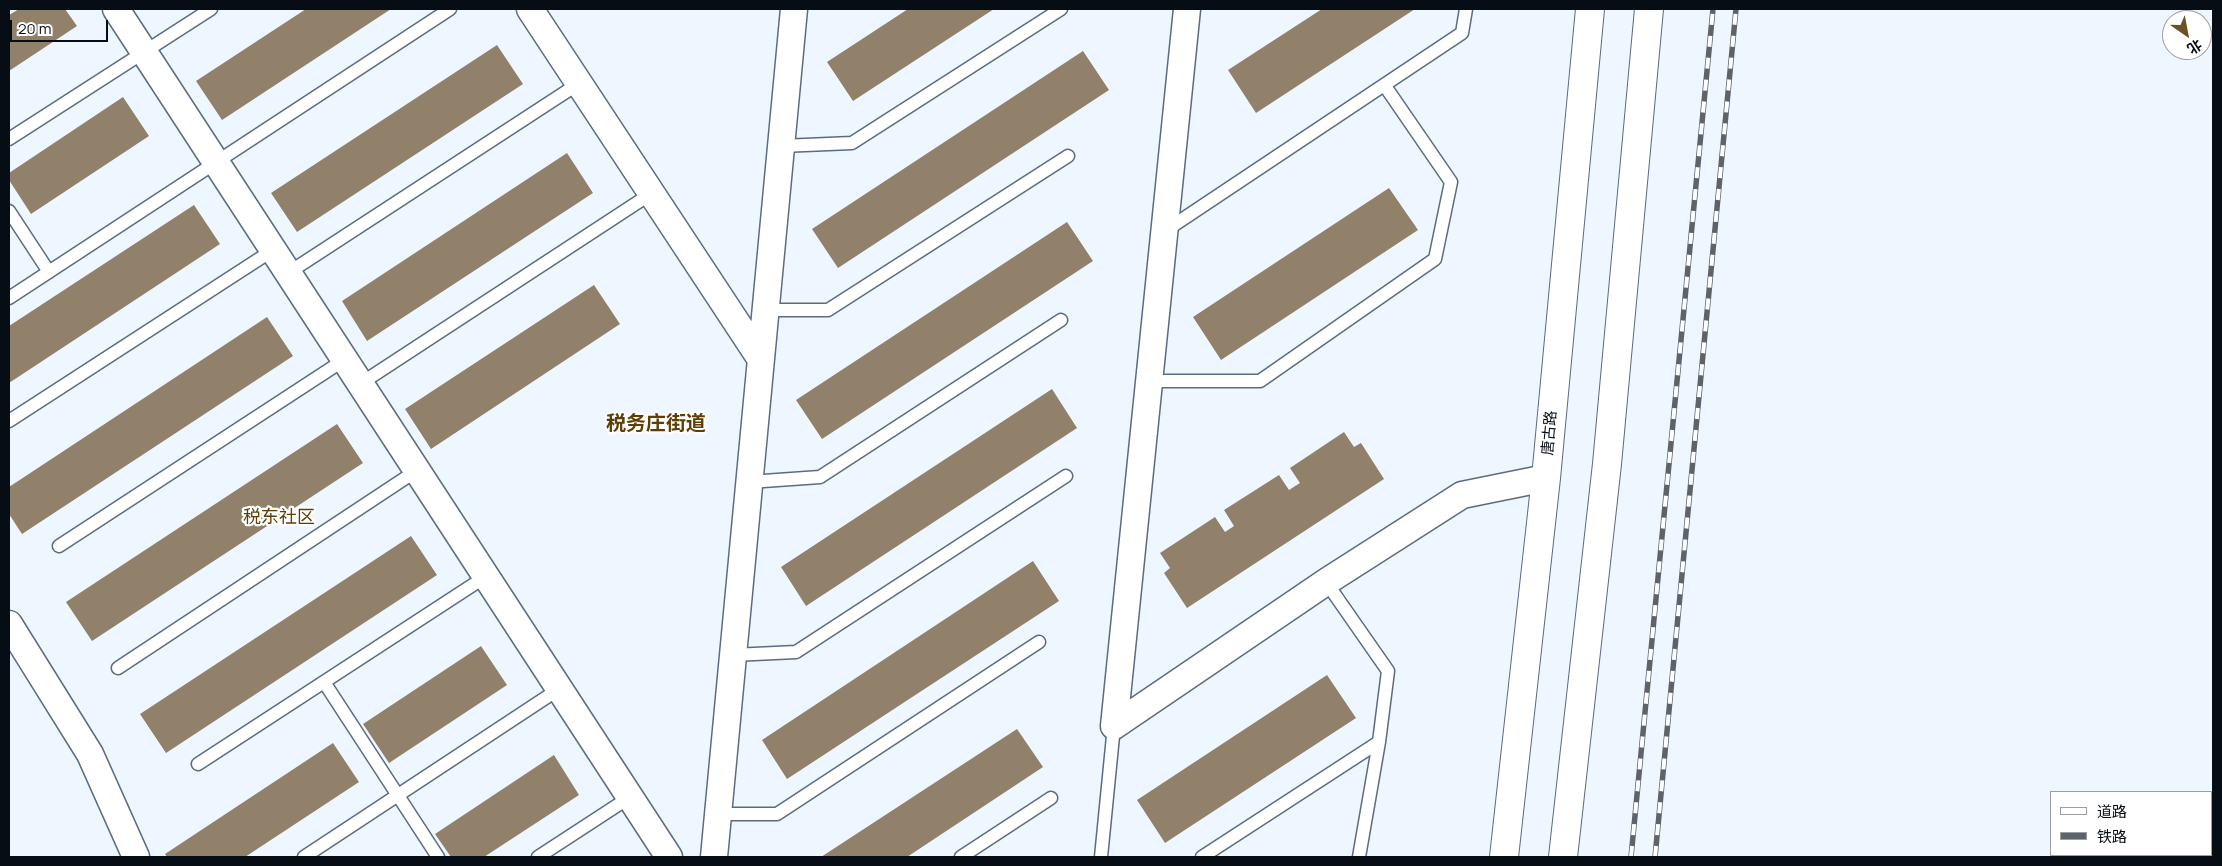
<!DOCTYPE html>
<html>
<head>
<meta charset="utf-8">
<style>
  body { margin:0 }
  #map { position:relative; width:2222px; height:866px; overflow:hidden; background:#eef6ff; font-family:Manrope,"Noto Sans SC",sans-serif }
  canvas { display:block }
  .frame { position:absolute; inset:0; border:10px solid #070d14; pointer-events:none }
  .legend { position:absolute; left:2050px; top:791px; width:162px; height:65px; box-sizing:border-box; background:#fff; border:1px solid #9c9ea1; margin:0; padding:6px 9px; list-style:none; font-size:15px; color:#070d14 }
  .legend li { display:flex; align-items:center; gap:10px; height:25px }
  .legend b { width:25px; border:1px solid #9c9ea1 }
  .north { position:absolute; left:2162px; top:10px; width:50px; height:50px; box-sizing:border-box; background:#fff; border:1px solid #9c9ea1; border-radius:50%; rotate:147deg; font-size:14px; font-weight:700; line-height:20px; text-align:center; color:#070d14 }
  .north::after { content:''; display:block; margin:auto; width:18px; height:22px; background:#6d5024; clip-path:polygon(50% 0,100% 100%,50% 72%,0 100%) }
  .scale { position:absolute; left:10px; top:20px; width:98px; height:22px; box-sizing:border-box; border:2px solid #070d14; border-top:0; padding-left:6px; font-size:15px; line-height:18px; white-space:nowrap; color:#070d14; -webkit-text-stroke:4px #fff; paint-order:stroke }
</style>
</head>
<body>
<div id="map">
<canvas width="2222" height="866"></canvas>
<div class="frame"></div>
<ul class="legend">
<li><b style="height:6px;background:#fff"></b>道路</li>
<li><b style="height:6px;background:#5d636b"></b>铁路</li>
</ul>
<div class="north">北</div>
<div class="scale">20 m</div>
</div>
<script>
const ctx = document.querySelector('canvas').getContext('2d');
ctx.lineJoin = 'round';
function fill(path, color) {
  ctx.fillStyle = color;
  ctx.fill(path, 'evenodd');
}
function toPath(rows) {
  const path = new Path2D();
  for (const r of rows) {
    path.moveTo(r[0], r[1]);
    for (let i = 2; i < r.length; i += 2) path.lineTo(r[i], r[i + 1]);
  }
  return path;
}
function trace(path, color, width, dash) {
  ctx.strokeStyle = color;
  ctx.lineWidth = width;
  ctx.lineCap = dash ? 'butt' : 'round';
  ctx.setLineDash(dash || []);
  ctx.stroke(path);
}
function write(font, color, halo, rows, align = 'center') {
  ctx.font = font + ' Manrope,"Noto Sans SC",sans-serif';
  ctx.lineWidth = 4.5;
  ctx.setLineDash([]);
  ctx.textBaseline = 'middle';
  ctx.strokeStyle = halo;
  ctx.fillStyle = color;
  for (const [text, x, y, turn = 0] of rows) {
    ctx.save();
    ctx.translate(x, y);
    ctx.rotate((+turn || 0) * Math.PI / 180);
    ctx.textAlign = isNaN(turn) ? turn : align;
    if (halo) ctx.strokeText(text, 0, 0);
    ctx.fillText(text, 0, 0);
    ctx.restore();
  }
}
const building = toPath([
  [19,9,65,9,77,26,9,71,9,15],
  [306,9,391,9,222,120,196,81],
  [908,9,994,9,853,101,827,62],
  [1322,9,1415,9,1256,113,1228,70],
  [497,45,523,84,297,232,271,193],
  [1083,51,1109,90,838,268,812,229],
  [123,97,149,136,31,214,9,180,9,173],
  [567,153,593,193,367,341,342,301],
  [1389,188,1418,230,1221,360,1193,317],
  [194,205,220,244,9,383,9,326],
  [1067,222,1093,261,822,439,796,400],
  [594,285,620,324,431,449,405,409],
  [267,317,293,356,22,534,9,514,9,487],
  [1052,389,1077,428,806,606,781,567],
  [337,424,363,463,92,641,66,602],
  [1344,432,1354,447,1361,443,1384,479,1187,608,1164,573,1170,568,1160,553,1215,517,1225,532,1234,526,1224,510,1279,475,1289,490,1300,483,1290,468],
  [411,536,437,575,166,753,140,714],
  [1033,561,1059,601,787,779,762,740],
  [481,646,507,685,389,763,363,724],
  [1327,675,1356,718,1165,843,1137,800],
  [1017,729,1043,767,907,857,821,857],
  [333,743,359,782,245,857,167,857,165,854],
  [554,755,579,795,484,857,451,857,435,834]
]);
const service = toPath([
  [9,139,211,9],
  [781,146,852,143,1061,9],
  [9,211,49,272],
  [1165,231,1462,33,1466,9],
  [288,273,578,84],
  [9,298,450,9],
  [765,310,828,310,1068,156],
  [1149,381,1260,381,1435,259,1451,182,1385,86],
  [360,384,652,193],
  [9,421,273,250],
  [749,482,820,477,1061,320],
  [59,546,344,360],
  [1326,582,1388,671,1379,742,1359,857],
  [733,655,796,652,1066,476],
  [118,668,416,471],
  [324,682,438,857],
  [198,764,485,577],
  [719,814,777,814,1039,642],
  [304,857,559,689],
  [538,857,630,797],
  [961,857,1051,798],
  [1101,857,1114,726],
  [1202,857,1379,742]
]);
const minor = toPath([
  [116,9,669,857],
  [530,9,760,358],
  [9,624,90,754,136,857],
  [1114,726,1187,9],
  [1114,726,1326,582,1462,495,1546,478],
  [714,857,794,9]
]);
const primary = toPath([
  [1504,857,1546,478,1590,9],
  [1563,857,1607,464,1649,9]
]);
const rail = toPath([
  [1631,857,1713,9],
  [1655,857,1736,9]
]);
const streetNames = [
  ["唐古路",1550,433,-85]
];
const quarterNames = [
  ["税东社区",279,518]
];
const districtNames = [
  ["税务庄街道",656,424]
];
fill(building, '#91816b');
trace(service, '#5b6c80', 15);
trace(minor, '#5b6c80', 29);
trace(primary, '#5b6c80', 30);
trace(service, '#fff', 12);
trace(minor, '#fff', 26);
trace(primary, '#fff', 28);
trace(rail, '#5d636b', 5.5);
trace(rail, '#fff', 4, [11]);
write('15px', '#070d14', '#fff', streetNames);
write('18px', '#5e3e05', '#fff', quarterNames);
write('bold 20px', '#5e3e05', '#fff', districtNames);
</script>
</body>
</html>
